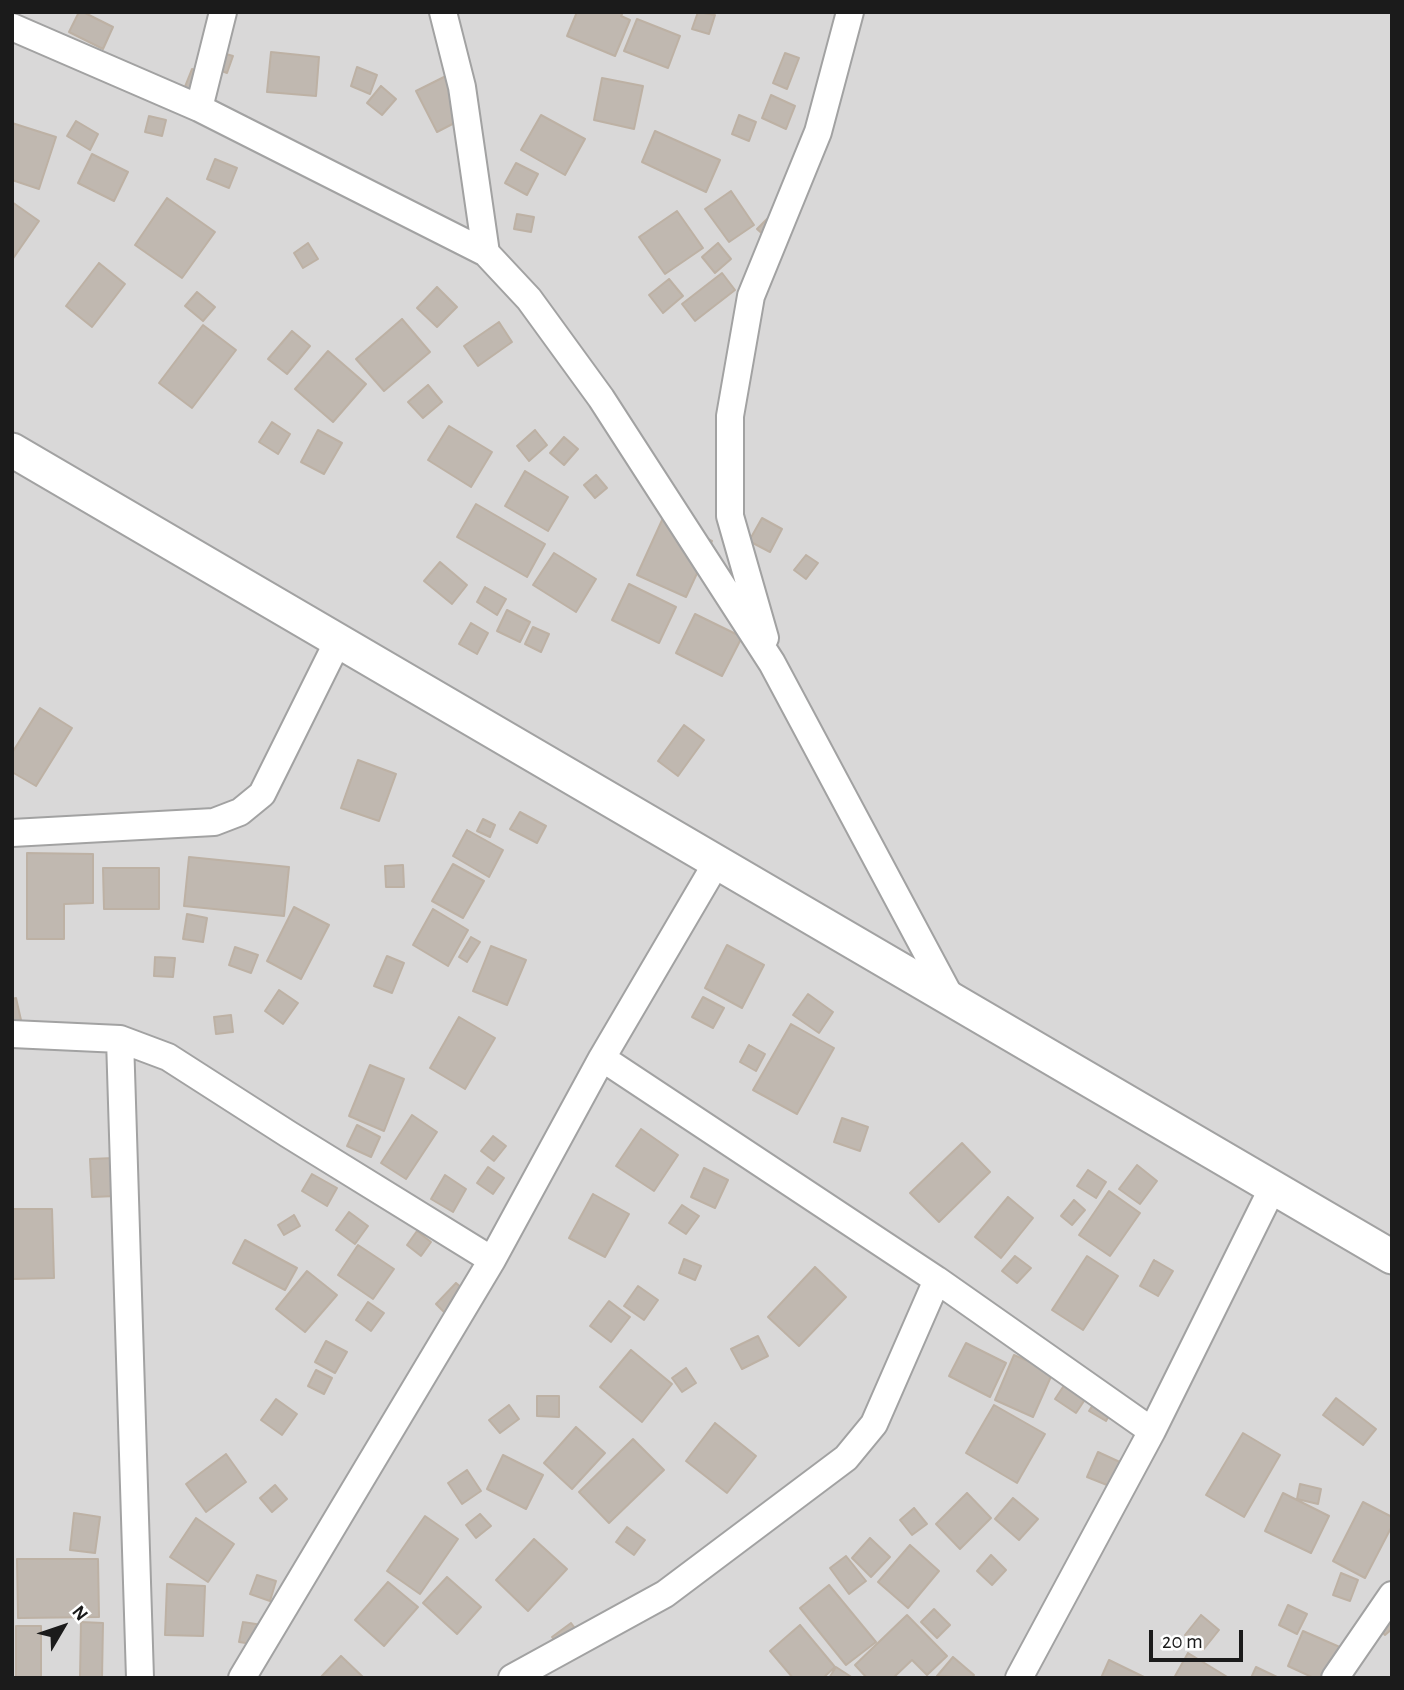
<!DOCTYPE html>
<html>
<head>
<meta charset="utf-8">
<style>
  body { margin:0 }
  #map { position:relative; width:1404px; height:1690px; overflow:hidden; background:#ece9e1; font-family:"Alegreya Sans",sans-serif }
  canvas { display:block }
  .frame { position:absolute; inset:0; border:14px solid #1b1b1b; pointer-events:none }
  .north { position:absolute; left:28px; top:1592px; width:70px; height:70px; -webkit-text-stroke:5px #fff; paint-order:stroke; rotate:51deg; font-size:19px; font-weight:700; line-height:28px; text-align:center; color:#1b1b1b }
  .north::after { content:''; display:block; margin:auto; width:24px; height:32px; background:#1b1b1b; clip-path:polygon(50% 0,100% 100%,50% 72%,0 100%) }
  .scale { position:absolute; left:1149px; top:1630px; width:94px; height:32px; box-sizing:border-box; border:4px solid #1b1b1b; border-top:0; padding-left:9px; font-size:21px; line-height:24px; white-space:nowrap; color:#1b1b1b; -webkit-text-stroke:5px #fff; paint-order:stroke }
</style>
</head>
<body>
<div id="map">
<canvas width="1404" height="1690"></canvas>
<div class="frame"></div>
<div class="north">N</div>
<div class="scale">20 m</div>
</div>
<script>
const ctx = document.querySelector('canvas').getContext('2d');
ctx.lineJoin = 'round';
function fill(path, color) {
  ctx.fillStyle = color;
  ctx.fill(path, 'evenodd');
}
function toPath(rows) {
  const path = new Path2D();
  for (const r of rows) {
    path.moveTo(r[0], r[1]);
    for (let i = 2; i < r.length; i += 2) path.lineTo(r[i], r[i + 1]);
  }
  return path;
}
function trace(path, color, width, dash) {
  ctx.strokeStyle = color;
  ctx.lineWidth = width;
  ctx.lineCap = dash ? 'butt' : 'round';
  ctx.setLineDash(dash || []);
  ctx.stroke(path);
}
const residential = toPath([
  [12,12,1392,12,1392,1678,12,1678]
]);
const building = toPath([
  [79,12,83,12,113,27,103,49,69,32,79,12],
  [577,12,623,12,621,16,630,20,615,56,567,36,577,12],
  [698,12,715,15,709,34,692,29,698,12],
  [637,19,680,36,668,68,624,51,637,19],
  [219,52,233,56,227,73,214,68,219,52],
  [271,52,319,57,316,96,267,92,271,52],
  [785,53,799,58,787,89,773,83,785,53],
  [357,67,377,75,370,94,351,86,357,67],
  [192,69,214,78,206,98,184,89,192,69],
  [446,76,466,117,437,132,416,91,446,76],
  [602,78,643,86,634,129,594,120,602,78],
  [381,86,396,99,382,115,367,103,381,86],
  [771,95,795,106,786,129,762,118,771,95],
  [541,115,585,139,565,175,521,150,541,115],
  [739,115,756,122,749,141,732,134,739,115],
  [149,116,166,120,162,136,145,132,149,116],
  [76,121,98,134,90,150,67,136,76,121],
  [12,123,56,137,39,189,12,180,12,123],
  [655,131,720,160,706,192,642,162,655,131],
  [92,154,128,172,114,201,78,183,92,154],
  [215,159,237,168,229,188,207,179,215,159],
  [516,163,538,174,527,195,505,183,516,163],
  [731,191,754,225,729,242,705,209,731,191],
  [167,198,215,232,182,278,135,245,167,198],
  [12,202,39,221,12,260,12,202],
  [677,211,703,248,665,274,639,237,677,211],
  [517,214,534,217,531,232,514,229,517,214],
  [769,217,778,226,767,238,757,229,769,217],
  [308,243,318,259,303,268,294,253,308,243],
  [718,243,731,259,715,273,702,257,718,243],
  [99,263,125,284,92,327,66,306,99,263],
  [722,273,735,290,695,321,682,304,722,273],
  [669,279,683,296,663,313,649,295,669,279],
  [437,287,457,307,437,327,417,308,437,287],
  [197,292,215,307,203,321,185,306,197,292],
  [402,319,430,352,384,391,356,359,402,319],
  [499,322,512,342,478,366,464,346,499,322],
  [203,325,236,350,192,408,159,383,203,325],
  [292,331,310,346,287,374,268,359,292,331],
  [328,351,366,384,333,422,295,389,328,351],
  [428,385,442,402,423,418,408,402,428,385],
  [272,422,290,434,278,454,259,442,272,422],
  [449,426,492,452,471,487,428,460,449,426],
  [318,430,342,443,324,474,301,462,318,430],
  [535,430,547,445,529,461,517,446,535,430],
  [564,437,578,449,564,465,550,453,564,437],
  [525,471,568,497,548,531,505,506,525,471],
  [596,475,607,488,595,498,584,485,596,475],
  [476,504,545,544,527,577,457,537,476,504],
  [663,518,712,541,686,597,637,575,663,518],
  [762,518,782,529,770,552,749,541,762,518],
  [554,553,596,579,576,612,533,585,554,553],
  [806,555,818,563,806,579,794,570,806,555],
  [440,562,467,585,452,604,424,581,440,562],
  [629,584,676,607,659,643,612,620,629,584],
  [485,587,506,599,497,615,477,602,485,587],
  [507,610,530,622,520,642,497,631,507,610],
  [695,614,742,637,722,676,676,653,695,614],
  [471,623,488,633,477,654,459,644,471,623],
  [533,627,549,634,541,652,525,644,533,627],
  [40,708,72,728,36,786,12,772,12,753,40,708],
  [684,725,704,740,678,776,658,761,684,725],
  [358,760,396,774,379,821,341,808,358,760],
  [520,812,546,826,537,843,510,829,520,812],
  [483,819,495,825,490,837,477,831,483,819],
  [467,830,503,850,489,877,453,856,467,830],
  [27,853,93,854,93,903,64,904,64,939,27,939,27,853],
  [189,857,289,867,284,916,184,906,189,857],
  [453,864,484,881,463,918,432,901,453,864],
  [403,865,404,887,386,887,385,866,403,865],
  [103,868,159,868,159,909,104,909,103,868],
  [294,907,329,925,301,979,267,961,294,907],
  [433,909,468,930,448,966,413,945,433,909],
  [187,914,207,918,203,942,183,939,187,914],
  [471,937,480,942,467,962,459,957,471,937],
  [727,945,764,965,742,1008,705,988,727,945],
  [491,946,526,960,507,1005,473,991,491,946],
  [235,947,258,955,251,973,229,965,235,947],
  [387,956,404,963,392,993,374,986,387,956],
  [155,957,175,958,173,977,154,976,155,957],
  [279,990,298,1003,283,1024,265,1011,279,990],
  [808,994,833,1012,819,1033,793,1015,808,994],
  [703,997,724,1008,713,1028,692,1017,703,997],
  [16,998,21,1020,12,1022,12,999,16,998],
  [231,1015,233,1032,216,1034,214,1017,231,1015],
  [459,1017,495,1038,465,1089,430,1068,459,1017],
  [791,1024,834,1048,797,1114,753,1090,791,1024],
  [749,1045,765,1054,756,1071,740,1062,749,1045],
  [370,1065,404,1079,384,1131,349,1116,370,1065],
  [412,1115,437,1132,406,1179,381,1163,412,1115],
  [842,1118,868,1127,860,1151,834,1142,842,1118],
  [357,1125,380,1137,371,1157,347,1146,357,1125],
  [641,1129,678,1155,654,1191,616,1166,641,1129],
  [493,1136,506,1146,494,1161,481,1151,493,1136],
  [962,1143,990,1172,939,1222,910,1193,962,1143],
  [114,1158,116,1196,92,1197,90,1159,114,1158],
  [1137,1165,1157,1181,1140,1204,1119,1189,1137,1165],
  [488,1167,504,1178,493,1194,477,1183,488,1167],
  [704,1168,728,1180,715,1208,691,1197,704,1168],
  [1088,1170,1106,1182,1096,1198,1077,1186,1088,1170],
  [312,1174,337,1188,327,1206,302,1191,312,1174],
  [445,1175,466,1189,453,1212,431,1199,445,1175],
  [1109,1191,1140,1213,1110,1256,1079,1235,1109,1191],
  [593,1194,629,1214,605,1257,569,1238,593,1194],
  [1008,1197,1033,1218,1001,1258,975,1237,1008,1197],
  [1074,1200,1085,1210,1072,1225,1061,1216,1074,1200],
  [682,1205,699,1216,686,1234,669,1223,682,1205],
  [12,1209,52,1209,54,1278,12,1279,12,1209],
  [349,1212,368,1226,355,1244,336,1230,349,1212],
  [294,1215,300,1226,284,1235,278,1225,294,1215],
  [417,1231,431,1242,421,1256,407,1245,417,1231],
  [245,1240,297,1268,285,1290,233,1263,245,1240],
  [358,1245,394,1269,373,1299,338,1275,358,1245],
  [1015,1256,1031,1268,1017,1283,1002,1271,1015,1256],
  [1087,1256,1118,1276,1083,1330,1052,1310,1087,1256],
  [684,1259,701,1266,695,1280,679,1273,684,1259],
  [1154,1260,1173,1271,1158,1296,1140,1286,1154,1260],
  [815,1267,846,1297,799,1346,768,1317,815,1267],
  [307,1271,337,1295,305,1332,276,1309,307,1271],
  [456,1283,471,1296,450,1318,436,1304,456,1283],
  [638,1286,658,1300,644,1320,624,1306,638,1286],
  [609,1301,630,1317,611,1342,590,1326,609,1301],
  [368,1302,384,1313,371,1331,356,1320,368,1302],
  [758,1336,768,1356,742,1369,731,1349,758,1336],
  [326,1341,347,1352,335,1373,315,1362,326,1341],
  [966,1343,1006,1363,990,1397,949,1376,966,1343],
  [631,1350,672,1384,642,1422,600,1387,631,1350],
  [1014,1355,1053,1372,1033,1417,995,1400,1014,1355],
  [686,1368,696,1383,682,1392,672,1378,686,1368],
  [316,1370,332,1378,324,1394,308,1386,316,1370],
  [1067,1381,1088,1395,1076,1413,1055,1399,1067,1381],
  [537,1396,559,1396,559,1417,537,1416,537,1396],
  [1098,1397,1114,1406,1106,1421,1089,1411,1098,1397],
  [1336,1398,1376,1429,1363,1445,1323,1415,1336,1398],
  [276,1399,297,1414,282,1435,261,1420,276,1399],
  [509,1405,519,1419,500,1433,489,1420,509,1405],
  [994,1405,1045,1434,1017,1483,966,1453,994,1405],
  [715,1423,756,1456,727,1493,686,1461,715,1423],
  [576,1427,605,1453,572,1489,544,1463,576,1427],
  [1243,1433,1280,1455,1244,1517,1206,1495,1243,1433],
  [633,1439,664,1470,609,1523,579,1492,633,1439],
  [1098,1452,1122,1463,1112,1487,1087,1477,1098,1452],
  [226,1454,246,1482,206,1512,186,1484,226,1454],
  [503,1455,543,1475,526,1509,487,1489,503,1455],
  [467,1470,481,1491,462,1504,448,1483,467,1470],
  [1300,1484,1321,1489,1318,1504,1297,1499,1300,1484],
  [275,1485,287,1499,272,1512,260,1498,275,1485],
  [967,1493,991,1518,960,1549,936,1524,967,1493],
  [1283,1493,1329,1516,1311,1553,1265,1531,1283,1493],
  [1013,1498,1038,1519,1019,1540,995,1519,1013,1498],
  [1363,1502,1392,1517,1392,1526,1365,1578,1333,1561,1363,1502],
  [914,1508,927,1524,912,1535,900,1520,914,1508],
  [74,1513,100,1517,95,1553,70,1550,74,1513],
  [480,1514,491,1526,476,1538,466,1525,480,1514],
  [425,1516,458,1539,420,1594,387,1571,425,1516],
  [196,1518,234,1544,208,1582,170,1557,196,1518],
  [627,1527,645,1540,634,1555,616,1542,627,1527],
  [870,1538,890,1557,871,1577,852,1558,870,1538],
  [534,1539,567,1569,528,1611,496,1580,534,1539],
  [910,1545,939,1571,908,1608,878,1582,910,1545],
  [991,1555,1006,1570,992,1585,977,1571,991,1555],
  [846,1556,866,1581,849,1594,830,1568,846,1556],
  [17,1559,98,1559,99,1617,18,1618,17,1559],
  [1341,1573,1358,1580,1350,1601,1333,1595,1341,1573],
  [257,1575,276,1581,270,1601,250,1594,257,1575],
  [447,1577,481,1607,457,1634,423,1603,447,1577],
  [388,1582,418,1607,384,1646,355,1620,388,1582],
  [167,1584,205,1586,203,1636,165,1635,167,1584],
  [829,1585,876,1642,846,1665,800,1608,829,1585],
  [1288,1605,1307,1614,1297,1634,1279,1625,1288,1605],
  [934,1609,950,1625,937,1638,921,1622,934,1609],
  [907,1615,947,1656,927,1675,912,1660,893,1678,867,1678,855,1665,907,1615],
  [1201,1615,1219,1630,1203,1650,1185,1635,1201,1615],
  [1392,1615,1392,1629,1385,1635,1373,1621,1392,1615],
  [81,1622,103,1623,102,1678,80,1678,81,1622],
  [243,1622,262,1625,259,1645,239,1642,243,1622],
  [571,1623,580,1635,560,1648,552,1637,571,1623],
  [800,1625,835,1667,823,1678,793,1678,770,1651,800,1625],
  [16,1626,41,1626,41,1678,16,1678,16,1626],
  [1303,1631,1342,1648,1329,1678,1314,1678,1288,1666,1303,1631],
  [1188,1653,1229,1678,1174,1678,1188,1653],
  [341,1656,364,1678,320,1678,341,1656],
  [953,1657,974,1675,972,1678,937,1676,953,1657],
  [1109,1660,1144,1677,1144,1678,1101,1678,1109,1660],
  [836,1667,853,1678,829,1678,836,1667],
  [1256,1667,1277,1677,1277,1678,1251,1678,1256,1667]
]);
const minor = toPath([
  [443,12,462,87,486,253],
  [12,27,199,108,486,253,529,299,601,398,772,663,952,1000],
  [199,108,223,12],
  [765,638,730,516,730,416,751,296,818,132,850,12],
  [12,833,214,822,240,812,262,794,338,641],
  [12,1034,120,1039,168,1057,288,1134,492,1260],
  [120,1039,140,1678],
  [602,1058,937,1280,1152,1431],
  [242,1678,492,1260,602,1058,717,862],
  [512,1678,665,1594,846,1458,874,1424,937,1280],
  [1019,1678,1152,1431,1273,1187],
  [1335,1678,1392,1595]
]);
const tertiary = toPath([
  [12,450,1392,1257]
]);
fill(residential, '#d9d8d8');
fill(building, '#c0b8b0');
trace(building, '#bdb1a4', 2);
trace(minor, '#a2a2a2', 30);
trace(tertiary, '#a2a2a2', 37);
trace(minor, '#fff', 26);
trace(tertiary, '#fff', 33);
</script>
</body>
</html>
